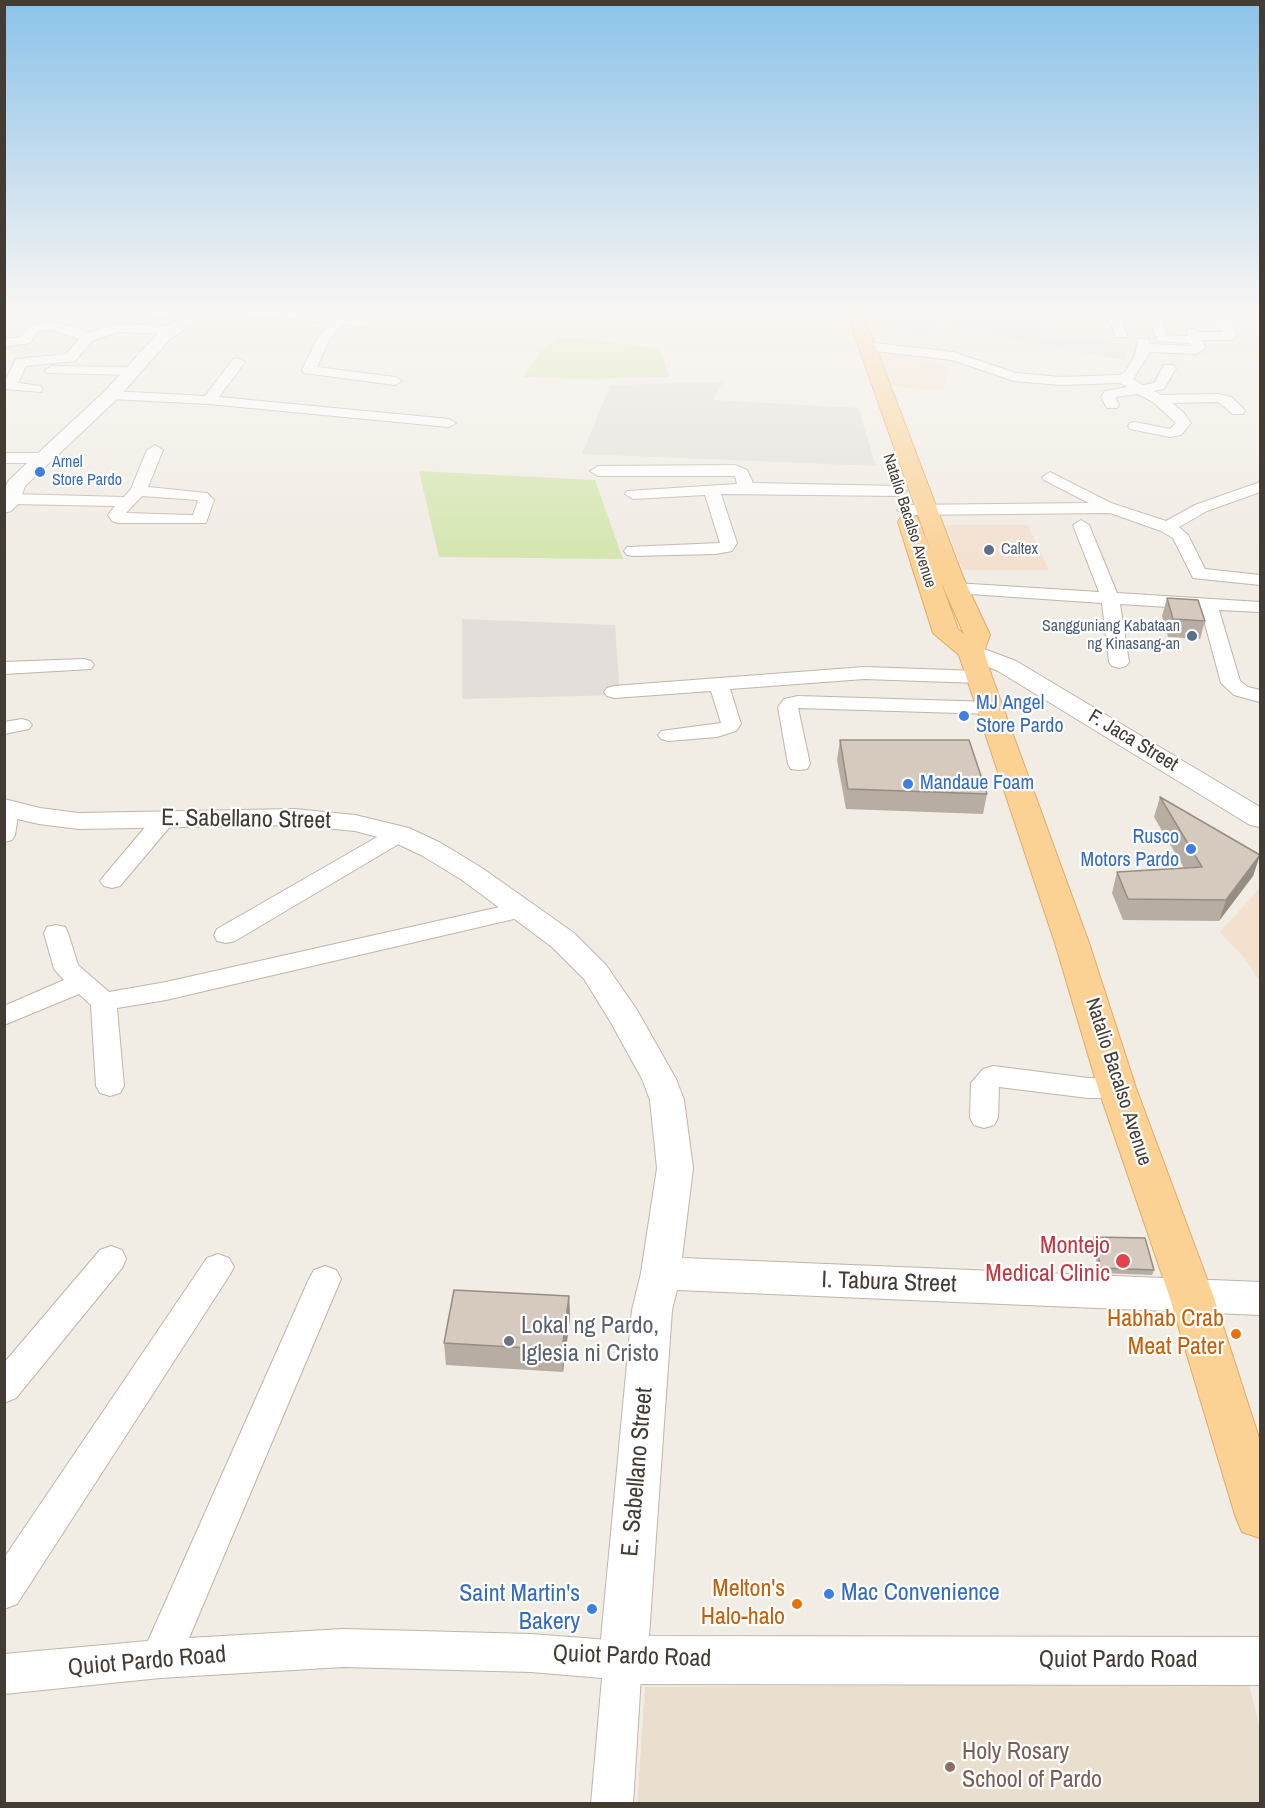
<!DOCTYPE html>
<html>
<head>
<meta charset="utf-8">
<style>
  body { margin:0 }
  #map { position:relative; width:1265px; height:1808px; overflow:hidden; background:#f1ece4; font-family:"Archivo Narrow",sans-serif }
  canvas { display:block }
  .frame { position:absolute; inset:0; border:6px solid #433c34; pointer-events:none }
</style>
</head>
<body>
<div id="map">
<canvas width="1265" height="1808"></canvas>
<div class="frame"></div>
</div>
<script>
const ctx = document.querySelector('canvas').getContext('2d');
ctx.lineJoin = 'round';
function fill(path, color) {
  ctx.fillStyle = color;
  ctx.fill(path, 'evenodd');
}
function toPath(rows) {
  const path = new Path2D();
  for (const r of rows) {
    path.moveTo(r[0], r[1]);
    for (let i = 2; i < r.length; i += 2) path.lineTo(r[i], r[i + 1]);
  }
  return path;
}
function trace(path, color, width, dash) {
  ctx.strokeStyle = color;
  ctx.lineWidth = width;
  ctx.lineCap = dash ? 'butt' : 'round';
  ctx.setLineDash(dash || []);
  ctx.stroke(path);
}
function write(font, color, halo, rows, align = 'center') {
  ctx.font = font + ' "Archivo Narrow",sans-serif';
  ctx.lineWidth = 4.5;
  ctx.setLineDash([]);
  ctx.textBaseline = 'middle';
  ctx.strokeStyle = halo;
  ctx.fillStyle = color;
  for (const [text, x, y, turn = 0] of rows) {
    ctx.save();
    ctx.translate(x, y);
    ctx.rotate((+turn || 0) * Math.PI / 180);
    ctx.textAlign = isNaN(turn) ? turn : align;
    if (halo) ctx.strokeText(text, 0, 0);
    ctx.fillText(text, 0, 0);
    ctx.restore();
  }
}
const commercial = toPath([
  [866,319,904,319,899,323,897,334,872,334],
  [879,353,903,354,949,367,943,391,890,386],
  [945,525,1028,525,1049,570,963,570],
  [1260,888,1260,982,1245,959,1220,932]
]);
const industrial = toPath([
  [911,311,1036,311,1044,337,1129,344,1124,360,938,325,926,338,897,334,899,323],
  [723,382,713,400,858,408,876,466,582,454,610,385],
  [462,619,615,625,620,695,462,699]
]);
const education = toPath([
  [1249,1683,1260,1730,1260,1803,637,1804,645,1687]
]);
const green = toPath([
  [558,336,657,348,662,353,669,377,582,379,523,377,537,356],
  [419,471,595,480,623,559,439,557]
]);
const minor = toPath([
  [122,311,198,313,197,311,287,311,366,320,368,323,366,326,362,327,343,324,329,340,317,367,395,377,402,381,395,385,304,373,302,370,317,339,330,323,294,319,201,314,200,319,196,320,128,315,122,311],
  [1105,311,1117,311,1127,334,1126,337,1116,337,1105,311],
  [1147,311,1159,311,1167,335,1187,336,1187,330,1192,329,1198,332,1223,332,1217,321,1183,320,1177,316,1179,313,1225,314,1237,336,1231,340,1202,340,1206,348,1197,354,1150,352,1133,379,1143,385,1154,383,1164,365,1174,365,1176,368,1164,389,1154,391,1161,395,1218,394,1231,397,1243,408,1245,411,1243,414,1233,414,1218,402,1172,403,1183,412,1191,423,1181,435,1170,437,1130,429,1128,426,1130,423,1135,422,1170,429,1176,423,1153,402,1138,394,1115,397,1119,405,1117,408,1107,408,1101,397,1105,391,1127,387,1120,383,1061,385,1014,381,952,360,866,350,859,346,866,342,953,352,1016,373,1061,377,1120,375,1126,371,1135,355,1138,339,1148,339,1150,344,1191,346,1190,343,1157,341,1147,311],
  [50,321,78,328,88,333,116,324,171,326,177,330,171,334,117,332,92,341,75,361,26,366,18,383,41,386,43,389,41,392,5,389,4,383,16,359,66,354,79,339,50,329,37,332,30,343,4,347,4,339,21,337,29,326,50,321],
  [238,358,245,362,219,397,449,419,456,423,449,427,209,404,111,399,104,395,111,391,205,396,233,359,238,358],
  [52,366,132,367,139,371,132,375,47,373,45,370,52,366],
  [155,445,163,450,148,487,207,493,214,500,206,523,118,523,112,521,108,515,115,506,12,504,4,500,6,496,12,494,124,497,131,489,147,450,155,445],
  [142,496,197,500,198,501,193,515,126,513,142,496],
  [4,453,43,453,51,458,43,463,4,463,4,453],
  [735,465,747,470,753,483,899,486,907,491,899,496,721,494,737,543,732,551,716,554,633,556,627,555,624,551,627,547,720,543,705,495,633,499,625,494,627,491,737,484,735,476,598,476,590,471,598,466,735,465],
  [1050,472,1111,503,1166,521,1195,505,1260,482,1260,492,1207,511,1179,527,1188,535,1205,569,1260,575,1260,585,1193,578,1173,538,1161,531,1110,513,905,515,897,510,905,505,1089,503,1044,480,1042,477,1050,472],
  [1081,520,1089,525,1117,593,1260,602,1260,612,1219,610,1240,681,1248,687,1260,690,1260,702,1234,695,1221,683,1201,609,1120,604,1129,662,1126,666,1119,668,1112,666,1109,662,1102,603,955,593,949,592,946,588,949,584,955,583,1099,592,1073,525,1081,520],
  [84,659,91,661,94,665,91,669,4,674,4,662,84,659],
  [864,667,979,671,986,673,989,677,986,681,979,683,864,679,730,689,741,724,736,731,717,737,668,741,661,739,658,735,661,731,721,723,711,691,614,698,607,696,604,692,607,688,614,686,864,667],
  [798,696,991,702,998,704,1001,708,998,712,991,714,798,708,810,764,807,769,799,770,791,769,788,764,778,707,784,699,798,696],
  [22,719,29,721,32,725,29,729,4,734,4,722,22,719],
  [8,802,16,804,19,809,15,835,12,840,4,842,4,803,8,802],
  [165,811,173,813,176,818,173,823,120,886,112,888,104,886,100,881,104,876,157,813,165,811],
  [399,827,407,829,410,834,407,839,235,941,226,943,217,941,214,935,217,929,391,829,399,827],
  [522,902,531,905,534,910,531,915,166,1000,117,1008,124,1086,120,1093,110,1096,100,1093,96,1086,91,1005,79,994,4,1025,4,1006,64,980,54,969,44,933,47,927,56,925,65,927,68,933,78,965,109,992,166,982,522,902],
  [993,1066,1088,1078,1117,1078,1127,1081,1131,1088,1127,1095,1117,1098,1088,1098,999,1087,998,1118,994,1125,984,1128,974,1125,970,1118,971,1083,983,1069,993,1066],
  [111,1246,122,1250,126,1259,122,1268,16,1398,4,1403,4,1363,100,1250,111,1246],
  [218,1254,229,1258,234,1267,229,1276,17,1604,4,1609,4,1558,207,1258,218,1254],
  [325,1266,336,1270,341,1279,189,1638,343,1629,531,1634,623,1641,637,1646,642,1660,633,1804,591,1804,602,1678,531,1672,343,1667,160,1678,4,1694,4,1654,148,1641,309,1279,314,1270,325,1266]
]);
const tertiary = toPath([
  [192,311,211,311,170,339,117,399,25,486,19,503,11,511,4,513,4,490,9,480,105,391,158,333,192,311],
  [971,644,1016,661,1260,807,1260,827,1250,825,998,671,963,656,959,651,963,646,971,644],
  [4,799,40,808,79,813,295,809,355,815,409,828,441,843,482,868,574,933,606,965,637,1010,676,1079,684,1100,693,1168,682,1258,1260,1282,1260,1315,677,1290,672,1310,649,1636,1260,1637,1260,1685,623,1684,606,1677,599,1660,632,1310,641,1273,657,1168,650,1100,642,1079,610,1021,584,979,552,947,462,880,421,855,389,840,355,831,295,825,79,829,39,824,4,816,4,799]
]);
const primary = toPath([
  [846,311,862,311,963,577,990,635,984,651,992,677,1089,943,1136,1088,1213,1295,1260,1441,1260,1538,1242,1532,1235,1515,1169,1295,1098,1088,1055,943,959,655,933,633,898,522,901,517,909,515,917,517,930,549,846,311],
  [941,582,964,634,958,629,941,582]
]);
const wall = toPath([
  [1167,598,1205,621,1200,639,1168,637,1162,616],
  [840,740,987,794,983,814,846,809,837,760],
  [1160,797,1260,855,1253,876,1219,921,1123,920,1112,893,1117,872,1184,868,1154,817],
  [1094,1237,1154,1270,1152,1275,1099,1273,1092,1242],
  [569,1296,570,1318,563,1372,446,1365,444,1343]
]);
const shadedWall = toPath([
  [1260,855,1253,876,1219,921,1226,900],
  [569,1296,570,1318,563,1372,562,1350]
]);
const building = toPath([
  [1167,598,1198,600,1205,621,1173,619,1167,598],
  [840,740,969,740,987,794,848,789,840,740],
  [1160,797,1260,855,1226,900,1128,899,1117,872,1202,867,1160,797],
  [1094,1237,1145,1238,1154,1270,1101,1268,1094,1237],
  [454,1290,569,1296,562,1350,444,1343,454,1290]
]);
const markers = [
  [40,472,6,"#3f7fe0"],
  [989,550,6,"#5c6f8a"],
  [1192,636,6,"#5c6f8a"],
  [964,716,6,"#3f7fe0"],
  [908,784,6,"#3f7fe0"],
  [1191,849,6,"#3f7fe0"],
  [1123,1261,8,"#e0444e"],
  [1236,1334,6,"#e8710a"],
  [509,1341,6,"#6b7280"],
  [829,1594,6,"#3f7fe0"],
  [797,1604,6,"#e8710a"],
  [592,1609,6,"#3f7fe0"],
  [950,1767,6,"#8d6e63"]
];
const farShopnames = [
  ["Arnel",52,463],
  ["Store Pardo",52,481]
];
const farStreetnames = [
  ["Natalio Bacalso Avenue",909,521,72]
];
const farServicenames = [
  ["Caltex",1001,550],
  ["Sangguniang Kabataan",1180,627,"right"],
  ["ng Kinasang-an",1180,645,"right"]
];
const shopNames = [
  ["MJ Angel",976,704],
  ["Store Pardo",976,727],
  ["Mandaue Foam",920,784],
  ["Rusco",1179,838,"right"],
  ["Motors Pardo",1179,861,"right"]
];
const streetNames = [
  ["F. Jaca Street",1133,741,31],
  ["Natalio Bacalso Avenue",1118,1082,72]
];
const nearStreetnames = [
  ["E. Sabellano Street",246,820,1],
  ["I. Tabura Street",889,1283,2],
  ["E. Sabellano Street",638,1472,-85],
  ["Quiot Pardo Road",632,1657,2],
  ["Quiot Pardo Road",1118,1661],
  ["Quiot Pardo Road",147,1662,-5]
];
const nearHealthnames = [
  ["Montejo",1110,1247],
  ["Medical Clinic",1110,1275]
];
const nearFoodnames = [
  ["Habhab Crab",1224,1320],
  ["Meat Pater",1224,1348],
  ["Melton's",785,1590],
  ["Halo-halo",785,1618]
];
const nearWorshipnames = [
  ["Lokal ng Pardo,",521,1327],
  ["Iglesia ni Cristo",521,1355]
];
const nearShopnames = [
  ["Mac Convenience",841,1594],
  ["Saint Martin's",580,1595,"right"],
  ["Bakery",580,1623,"right"]
];
const nearEducationnames = [
  ["Holy Rosary",962,1753],
  ["School of Pardo",962,1781]
];
fill(commercial, '#f3e0cf');
fill(industrial, '#e3ded9');
fill(education, '#eadfce');
fill(green, '#d3e5ad');
trace(minor, '#bfb5aa', 2);
trace(tertiary, '#bfb5aa', 2);
trace(primary, '#dfab64', 2);
fill(minor, '#fff');
fill(tertiary, '#fff');
fill(primary, '#fbd194');
fill(wall, '#b8ada3');
fill(shadedWall, '#968d84');
fill(building, '#d6c9bd');
trace(building, '#968d84', 1.5);
const sky = ctx.createLinearGradient(0, 0, 0, 564);
sky.addColorStop(0, '#8bc2ea');
sky.addColorStop(0.55, '#f9f6f3');
sky.addColorStop(1, '#f9f6f300');
ctx.fillStyle = sky;
ctx.fillRect(0, 0, 1265, 564);
for (const [x, y, r, color] of markers) {
  const dot = new Path2D();
  dot.arc(x, y, r, 0, 2 * Math.PI);
  ctx.fillStyle = color;
  ctx.fill(dot);
  trace(dot, '#fff', 2);
}
write('16px', '#366cbe', '#fff', farShopnames, 'left');
write('16px', '#433c34', '#fff', farStreetnames);
write('16px', '#4e5e75', '#fff', farServicenames, 'left');
write('20px', '#366cbe', '#fff', shopNames, 'left');
write('20px', '#433c34', '#fff', streetNames);
write('24px', '#433c34', '#fff', nearStreetnames);
write('24px', '#be3a42', '#fff', nearHealthnames, 'right');
write('24px', '#c56008', '#fff', nearFoodnames, 'right');
write('24px', '#5b616d', '#fff', nearWorshipnames, 'left');
write('24px', '#366cbe', '#fff', nearShopnames, 'left');
write('24px', '#785e54', '#fff', nearEducationnames, 'left');
</script>
</body>
</html>
